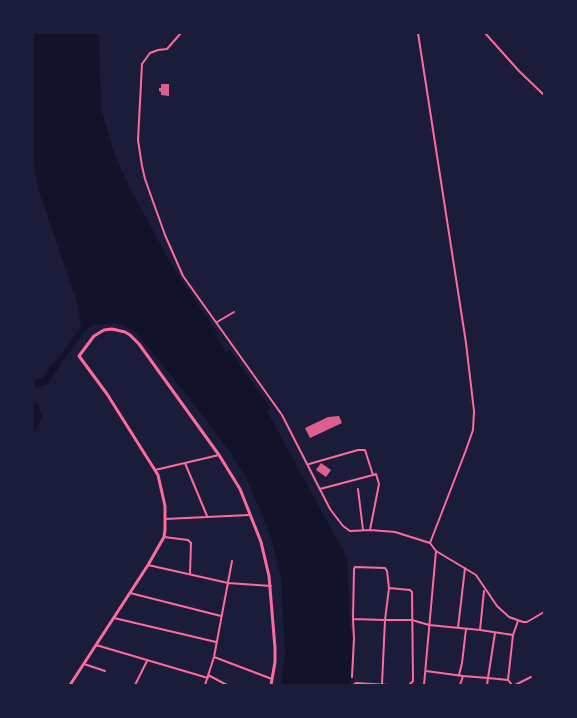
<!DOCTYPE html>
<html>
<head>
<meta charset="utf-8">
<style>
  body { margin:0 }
  #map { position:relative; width:577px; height:718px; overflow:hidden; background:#1b1b3a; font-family:"Archivo Narrow",sans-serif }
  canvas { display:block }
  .frame { position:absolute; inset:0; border:34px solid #1b1b3a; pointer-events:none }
</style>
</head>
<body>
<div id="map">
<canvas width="577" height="718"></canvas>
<div class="frame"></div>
</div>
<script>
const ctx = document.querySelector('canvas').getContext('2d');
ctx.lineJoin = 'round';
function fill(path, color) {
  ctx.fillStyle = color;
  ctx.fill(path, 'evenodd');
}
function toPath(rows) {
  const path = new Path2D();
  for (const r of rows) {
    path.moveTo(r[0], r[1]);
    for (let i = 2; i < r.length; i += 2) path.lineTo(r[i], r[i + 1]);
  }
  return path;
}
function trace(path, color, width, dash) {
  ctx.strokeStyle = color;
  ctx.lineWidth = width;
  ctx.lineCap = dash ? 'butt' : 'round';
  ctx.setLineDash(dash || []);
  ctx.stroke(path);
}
const water = toPath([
  [33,33,99,33,101,109,116,158,130,188,171,264,218,334,216,336,226,352,230,350,270,408,267,411,347,558,350,629,353,632,350,680,348,685,281,685,285,655,281,578,270,534,246,477,230,452,194,404,136,332,123,325,115,323,93,325,86,330,53,374,49,371,80,328,81,322,76,299,38,189,33,156]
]);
const river = toPath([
  [33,384,45,381,56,365],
  [33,406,35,407,38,417,33,427]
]);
const building = toPath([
  [161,84,169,84,169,96,161,95,161,92,159,91,159,88,161,88],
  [339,416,342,423,310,438,305,428,328,417],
  [321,463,331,470,326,477,316,470]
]);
const minor = toPath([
  [181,33,167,49,158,50,150,53,142,64,138,140,142,166,145,179,165,235,183,276,282,415,330,509,343,526,350,531,370,530,395,532,430,543,436,551],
  [418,33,466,343,474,411,473,430,466,450,430,543],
  [485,33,519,71,544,95],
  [217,322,234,312],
  [185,463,207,516],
  [309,464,358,450,365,450,373,475,376,474,379,484,370,530],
  [155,470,219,455],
  [320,489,373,475],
  [358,489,363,530],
  [165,519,249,515],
  [164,537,188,540,191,543,190,574],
  [148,565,228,583,271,586],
  [389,588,410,590,412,592,413,681,409,685],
  [130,593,221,616],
  [114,618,216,642],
  [458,628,465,568],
  [480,630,484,591],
  [96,645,208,678],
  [214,657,272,679],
  [84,664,105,671],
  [426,671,463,676,488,678,495,633],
  [208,675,227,685],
  [459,675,462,663,466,629],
  [352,677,354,639,353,619],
  [508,680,513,635,518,621],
  [382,684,385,620,389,588,387,571,385,568,355,567,354,569,353,619,385,620,412,620,429,625,480,630,513,635],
  [135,685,147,661],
  [205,685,214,657,232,561],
  [353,685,356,683,389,685],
  [424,685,436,551,476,575,497,606,509,617,523,622,527,622,544,612],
  [460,685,463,676],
  [487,685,488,678,508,680,512,685],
  [515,685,531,677]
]);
const tertiary = toPath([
  [70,685,148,565,164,537,165,530,165,506,158,475,107,394,79,356,94,336,104,330,112,329,125,332,130,335,139,344,219,455,240,489,261,542,269,576,275,648,275,662,271,685]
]);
fill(water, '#12122b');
trace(river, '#12122b', 8);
fill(building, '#dd5f8e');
trace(minor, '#ff6b9d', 2);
trace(tertiary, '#ff6b9d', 3);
</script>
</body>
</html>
